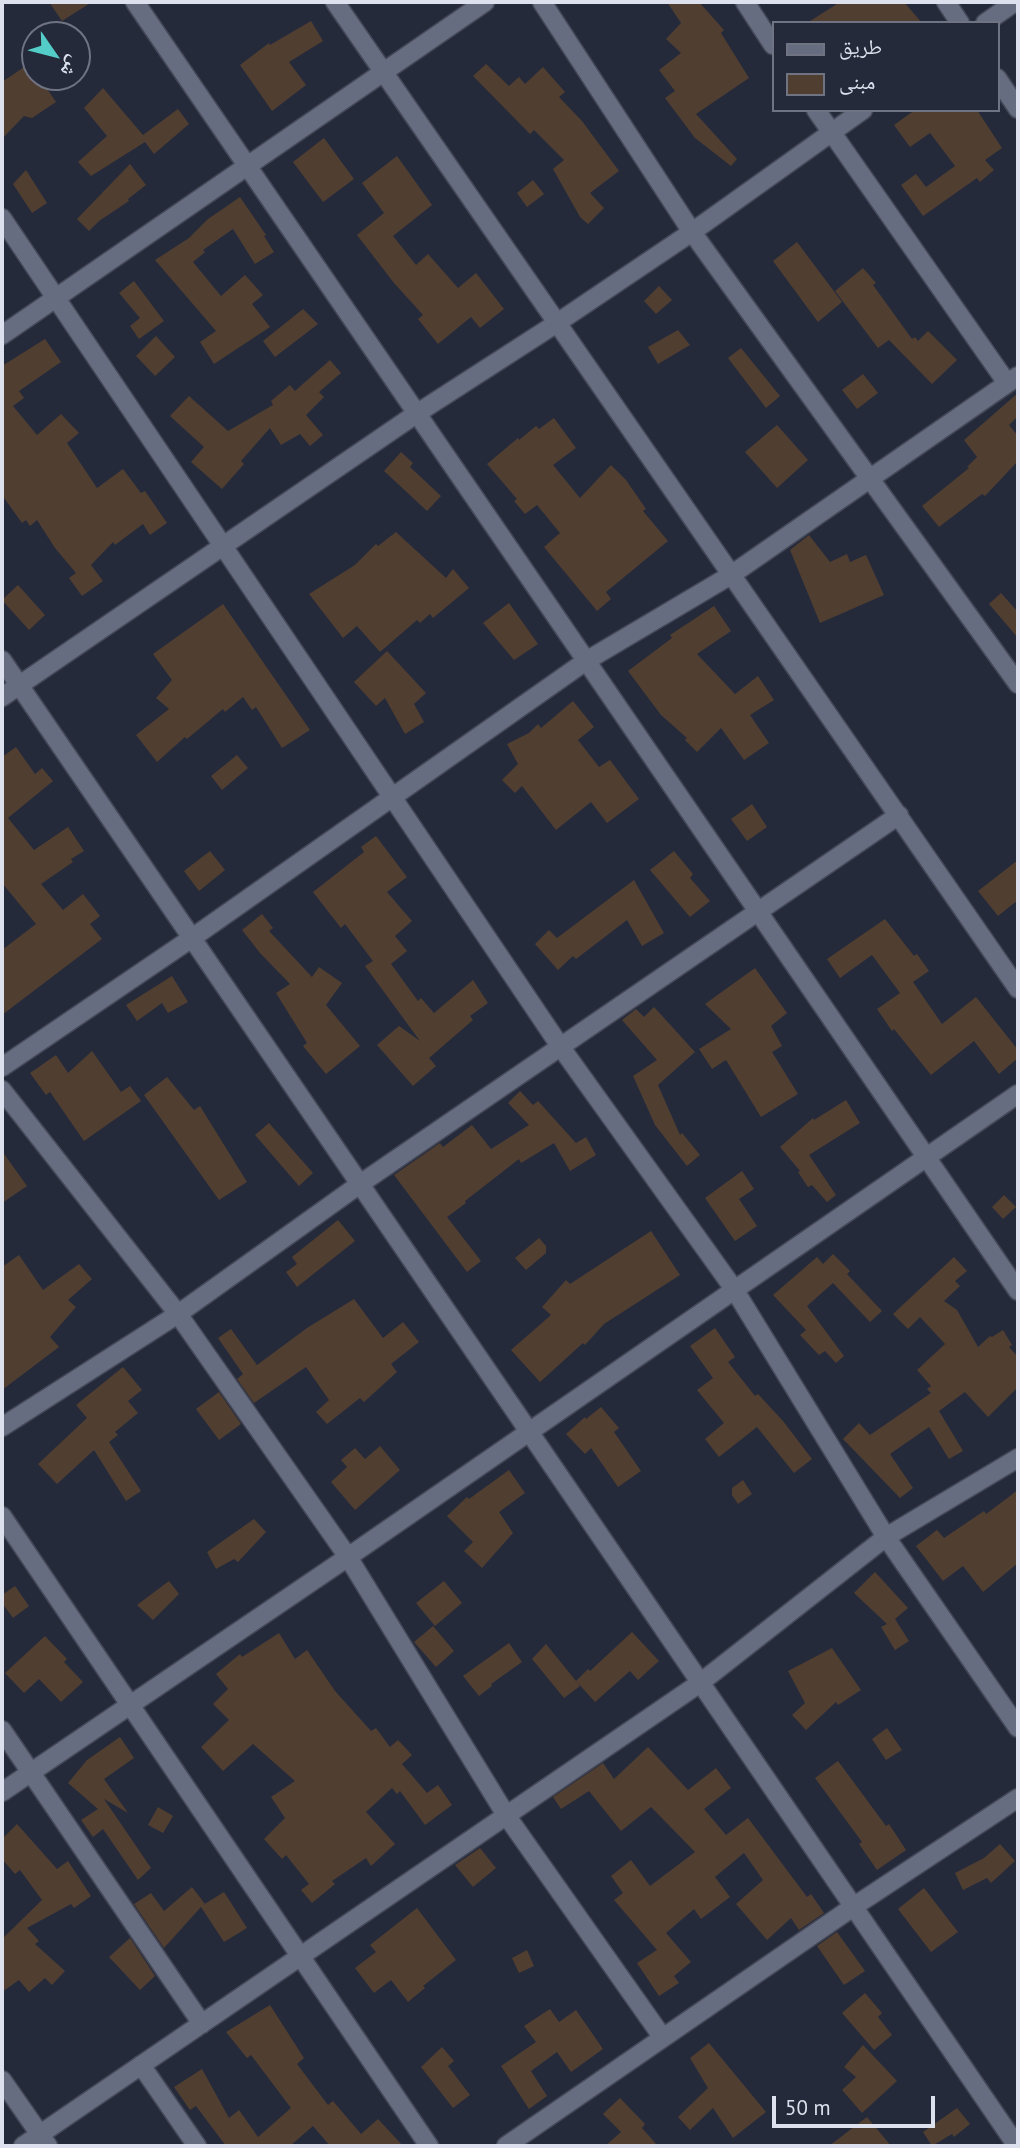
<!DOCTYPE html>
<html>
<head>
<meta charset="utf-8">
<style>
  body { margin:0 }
  #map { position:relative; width:1020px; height:2148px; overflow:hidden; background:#252a3b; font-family:"PT Sans","Noto Naskh Arabic",sans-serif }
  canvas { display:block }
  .frame { position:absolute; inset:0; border:4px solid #dde1ed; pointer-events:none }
  .legend { position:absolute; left:772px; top:21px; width:228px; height:91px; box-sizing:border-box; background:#252a3b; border:2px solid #6f7382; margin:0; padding:9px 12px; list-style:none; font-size:21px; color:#dde1ed }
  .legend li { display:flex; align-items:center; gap:14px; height:35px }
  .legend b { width:35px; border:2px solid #6f7382 }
  .north { position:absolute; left:21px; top:21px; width:70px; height:70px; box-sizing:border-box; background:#252a3b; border:2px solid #6f7382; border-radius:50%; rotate:125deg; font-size:19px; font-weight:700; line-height:28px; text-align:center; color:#dde1ed }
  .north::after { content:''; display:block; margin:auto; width:24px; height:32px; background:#54cdc8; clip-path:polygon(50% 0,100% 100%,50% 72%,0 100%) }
  .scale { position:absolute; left:772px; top:2096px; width:163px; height:32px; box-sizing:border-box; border:4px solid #dde1ed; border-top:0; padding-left:9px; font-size:21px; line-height:24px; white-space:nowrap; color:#dde1ed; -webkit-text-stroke:5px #252a3b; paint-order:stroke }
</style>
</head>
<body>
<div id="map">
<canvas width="1020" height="2148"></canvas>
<div class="frame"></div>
<ul class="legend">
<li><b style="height:9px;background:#676d81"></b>طريق</li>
<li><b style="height:19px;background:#503e31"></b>مبنى</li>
</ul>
<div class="north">ش</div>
<div class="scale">50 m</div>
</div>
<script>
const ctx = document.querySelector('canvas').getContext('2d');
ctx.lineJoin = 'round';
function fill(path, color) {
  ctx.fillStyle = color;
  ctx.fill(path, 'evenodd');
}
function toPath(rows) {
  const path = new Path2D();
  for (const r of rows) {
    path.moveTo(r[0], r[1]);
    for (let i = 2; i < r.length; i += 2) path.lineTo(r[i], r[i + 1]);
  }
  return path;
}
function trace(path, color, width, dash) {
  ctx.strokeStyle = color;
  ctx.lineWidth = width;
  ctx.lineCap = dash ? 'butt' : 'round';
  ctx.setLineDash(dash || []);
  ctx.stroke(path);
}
const building = toPath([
  [49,2,92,2,62,21],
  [667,2,699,2,724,30,721,33,749,78,696,114,737,159,731,166,695,138,665,98,675,91,659,70,681,53,666,39,681,23],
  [840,2,904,2,922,23,807,23],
  [311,21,323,41,289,62,306,85,272,111,240,65,269,43,270,45],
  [30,63,35,70,35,77,39,77,56,102,32,118,24,116,2,139,2,82],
  [486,64,509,86,519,77,525,84,543,67,565,92,559,97,582,121,619,171,590,193,604,208,588,224,580,217,553,169,564,160,534,130,530,134,473,76],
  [103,88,143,135,178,109,189,124,154,154,145,142,91,176,78,162,107,136,84,108],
  [915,110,977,110,1002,148,985,160,994,170,980,182,977,178,923,216,901,185,916,174,926,187,955,166,930,133,910,147,894,125],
  [324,138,354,179,323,202,293,162],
  [397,156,432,205,393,236,416,265,428,254,458,288,476,273,504,309,480,328,471,317,438,344,418,319,423,315,394,283,357,235,384,213,362,183],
  [130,164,146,185,128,199,129,201,99,221,89,231,77,219],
  [26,170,47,203,32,213,13,184],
  [533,180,544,194,527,207,517,193],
  [240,197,266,235,264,236,274,252,255,264,233,229,203,250,205,252,193,262,221,296,245,275,263,295,252,304,270,327,214,364,200,342,216,331,155,260,189,238,208,219],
  [797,242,842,302,818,322,773,261],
  [863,268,876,283,873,285,912,339,915,337,918,341,928,331,957,360,932,384,889,340,878,348,835,291],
  [134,281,164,321,139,339,130,326,140,318,119,293],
  [659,286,672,300,656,314,644,301],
  [303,309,318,324,275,357,263,341],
  [678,330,690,345,658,364,648,347],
  [156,336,175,357,155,376,136,356],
  [45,339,61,362,19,391,24,398,13,406,37,435,61,414,79,433,67,443,97,488,123,469,141,493,145,491,167,523,150,535,143,524,115,545,113,542,91,565,103,581,82,596,69,578,76,573,55,548,37,520,30,526,26,520,22,523,2,495,2,366],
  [741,348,780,396,766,408,728,358],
  [330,360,341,373,319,392,324,397,306,415,323,435,310,446,300,434,281,445,270,428,241,461,244,464,222,489,191,462,204,447,170,416,189,396,228,431,273,405,271,401,290,385,295,391],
  [863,374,878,393,857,409,842,390],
  [1018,393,1018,416,1009,425,1018,436,1018,461,985,496,982,494,939,527,922,506,969,468,967,467,977,457,964,440],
  [554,418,576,448,553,465,580,498,611,465,626,480,646,509,643,511,668,541,606,592,611,599,597,611,544,547,560,533,537,505,525,514,514,501,517,499,487,464,518,438,519,440,536,426,539,429],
  [777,425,808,460,777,488,745,452],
  [401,452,413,463,410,467,441,496,427,511,384,471],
  [396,532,446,578,453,569,469,588,433,618,430,614,420,623,417,620,380,652,357,626,343,638,309,594,355,565,376,544,378,546],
  [809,535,830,562,847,554,850,562,866,555,884,595,820,623,790,550],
  [18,585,45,615,29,630,2,600],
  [1001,593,1018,612,1018,638,989,604],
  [509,603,538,644,514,660,483,623],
  [223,604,310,730,282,748,256,707,252,710,243,697,225,712,223,709,187,739,185,737,157,762,136,735,169,709,156,698,172,680,153,654],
  [714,606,731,631,697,654,735,694,758,676,774,700,750,715,769,743,744,760,721,728,697,752,685,740,687,738,661,715,628,671,672,638,670,635],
  [387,651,426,693,414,704,424,722,405,734,385,698,376,706,354,682],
  [573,701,594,727,578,740,599,767,610,760,639,799,607,823,591,802,556,830,522,786,515,793,502,780,518,764,507,744,529,733,538,724,541,728],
  [16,747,35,774,42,768,53,781,8,818,34,850,68,827,84,851,71,859,73,862,41,884,63,910,83,894,100,916,90,924,102,939,2,1015,2,950,36,924,2,883,2,757],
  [237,755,248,768,222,790,211,776],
  [752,804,767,827,747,841,731,819],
  [376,836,407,877,387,892,412,921,395,936,407,951,391,964,418,1001,421,998,434,1013,473,980,488,1003,470,1016,473,1020,429,1058,436,1066,413,1086,377,1045,399,1026,420,1041,365,966,373,961,345,924,341,928,313,892,364,852,361,847],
  [210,851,225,870,199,891,184,871],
  [674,851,693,874,690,878,710,901,690,917,650,870],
  [1018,860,1018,900,998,916,978,891],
  [634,880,664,933,642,946,627,920,576,959,573,956,558,970,535,944,549,930,557,938],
  [262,914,273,928,269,931,312,977,319,967,342,983,326,1005,360,1046,326,1074,303,1046,307,1043,276,993,290,984,260,953,242,930],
  [885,919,914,956,917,954,929,971,913,982,942,1024,976,997,1018,1050,1018,1058,999,1074,974,1041,931,1075,894,1029,892,1031,877,1009,900,993,872,955,840,978,827,959],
  [755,968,787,1013,771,1026,782,1046,772,1052,798,1094,761,1117,726,1060,712,1069,699,1049,731,1029,705,1004],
  [172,976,188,1002,168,1013,162,1003,137,1021,126,1005],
  [654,1007,695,1052,658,1085,680,1135,682,1133,700,1155,687,1166,655,1125,633,1076,657,1060,622,1020,636,1009,644,1017],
  [92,1051,121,1092,130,1086,141,1101,84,1141,50,1092,46,1095,30,1073,56,1055,68,1073],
  [167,1077,194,1110,200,1106,247,1182,219,1200,144,1095],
  [520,1091,533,1105,538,1101,576,1143,586,1137,596,1155,570,1171,554,1143,521,1163,519,1159,465,1201,466,1203,447,1217,481,1261,467,1272,394,1175,440,1143,443,1147,472,1125,491,1149,529,1125,508,1103],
  [846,1100,860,1123,809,1155,836,1195,827,1202,812,1185,808,1187,798,1172,800,1171,780,1147,813,1118,814,1120],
  [269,1123,313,1173,299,1186,255,1135],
  [2,1151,27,1186,2,1203],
  [742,1171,754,1189,739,1199,757,1226,735,1241,705,1198],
  [1004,1195,1016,1207,1003,1219,992,1207],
  [338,1220,355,1241,297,1287,286,1272,297,1264,292,1257],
  [651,1231,680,1275,604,1324,585,1345,583,1343,540,1382,511,1350,551,1315,542,1307,566,1280,570,1284],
  [539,1238,546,1246,546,1253,526,1270,515,1258],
  [833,1254,850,1271,847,1274,882,1311,870,1322,833,1283,807,1306,844,1356,836,1363,825,1351,819,1355,800,1335,806,1330,773,1295,817,1257,823,1264],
  [19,1255,43,1290,79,1264,92,1279,68,1300,76,1307,50,1337,59,1347,2,1390,2,1267],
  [954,1257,967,1271,955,1281,960,1286,944,1301,957,1310,978,1347,990,1336,992,1337,1003,1330,1012,1345,1009,1347,1018,1357,1018,1387,988,1417,965,1392,939,1411,963,1451,949,1459,929,1427,890,1454,913,1488,900,1498,843,1439,859,1423,870,1435,931,1393,927,1389,931,1386,917,1370,945,1344,920,1317,908,1329,893,1314],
  [354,1299,383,1338,403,1322,419,1342,391,1364,397,1372,364,1402,360,1398,327,1424,316,1412,329,1400,306,1367,254,1403,237,1379,243,1374,218,1338,231,1329,257,1365,307,1328],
  [715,1328,735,1357,728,1362,755,1396,758,1394,783,1421,812,1459,794,1473,757,1427,719,1457,705,1439,724,1423,697,1390,713,1378,690,1346],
  [123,1367,142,1390,128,1401,138,1413,115,1432,118,1435,109,1442,141,1491,126,1501,94,1450,57,1484,38,1464,87,1418,76,1405],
  [219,1392,241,1424,219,1440,196,1409],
  [601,1407,619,1428,614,1432,641,1471,618,1487,591,1448,585,1454,566,1434,585,1417,586,1419],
  [380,1446,400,1470,355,1510,331,1482,347,1467,341,1460,355,1448,365,1459],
  [509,1470,525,1493,499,1512,513,1533,482,1568,464,1551,473,1542,447,1516,467,1497,469,1499],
  [743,1480,752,1494,738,1504,732,1495,732,1488],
  [1018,1490,1018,1563,983,1592,963,1566,943,1581,916,1546,937,1530,944,1538,984,1511,986,1514],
  [254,1519,266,1532,238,1562,234,1559,216,1569,207,1552],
  [875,1572,908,1608,895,1619,909,1641,895,1650,881,1627,887,1624,854,1593],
  [169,1581,179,1594,153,1620,137,1605],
  [444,1581,462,1603,435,1626,416,1603],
  [15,1586,29,1606,13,1618,2,1603,2,1595],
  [433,1626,454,1651,436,1667,414,1642],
  [632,1632,659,1661,638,1680,630,1671,595,1702,576,1681,580,1686,564,1698,532,1659,546,1644,576,1681,588,1669,590,1671],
  [279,1633,295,1659,307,1650,335,1691,371,1731,376,1728,390,1747,398,1740,412,1755,402,1764,427,1793,438,1785,452,1805,425,1825,400,1791,397,1794,392,1788,366,1812,395,1844,371,1866,366,1858,332,1881,335,1884,312,1903,301,1890,309,1884,286,1855,282,1859,264,1839,285,1818,271,1797,295,1781,253,1744,223,1771,201,1747,229,1720,213,1704,228,1689,216,1674,240,1654,242,1657],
  [45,1636,67,1659,64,1662,83,1682,61,1702,39,1679,24,1693,5,1673],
  [509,1643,522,1662,491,1684,492,1686,479,1696,463,1676],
  [832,1648,861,1690,838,1705,836,1702,806,1730,792,1715,805,1703,788,1671],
  [887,1728,902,1750,886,1760,872,1739],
  [120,1737,134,1758,104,1779,128,1813,104,1799,151,1868,138,1880,103,1829,93,1837,81,1820,98,1809,68,1783,87,1760],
  [648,1747,688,1790,716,1768,731,1788,704,1809,726,1835,748,1818,807,1897,811,1894,824,1913,799,1930,791,1918,767,1940,736,1904,763,1880,744,1853,715,1877,730,1897,701,1919,694,1909,666,1933,691,1962,674,1976,679,1983,659,1996,637,1963,657,1950,614,1900,623,1893,611,1876,631,1860,650,1886,695,1852,651,1807,621,1831,589,1791,561,1809,553,1797,603,1763,614,1779],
  [838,1761,886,1826,889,1824,906,1850,877,1870,859,1844,862,1842,815,1778],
  [158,1807,173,1816,163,1833,148,1825],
  [17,1824,57,1869,68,1861,91,1896,74,1908,71,1904,27,1928,39,1941,35,1944,65,1971,52,1985,45,1978,29,1992,19,1980,2,1992,2,1939,42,1900,20,1870,15,1874,2,1859,2,1839],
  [1000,1844,1015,1861,991,1883,987,1878,963,1890,955,1873,984,1858],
  [480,1848,496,1868,473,1887,455,1865],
  [192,1887,205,1904,203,1905,224,1892,247,1928,224,1942,201,1907,164,1948,134,1904,151,1893,164,1911],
  [924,1888,958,1932,931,1952,898,1909],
  [417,1908,456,1960,423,1986,425,1988,408,2002,391,1980,374,1993,355,1968,376,1952,370,1945],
  [837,1932,865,1971,844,1985,817,1946],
  [130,1938,155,1976,140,1990,109,1957],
  [527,1950,534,1966,519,1973,512,1958],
  [865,1993,882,2013,878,2017,892,2035,874,2050,842,2013],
  [270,2005,304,2058,297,2064,328,2105,333,2101,361,2134,378,2119,403,2146,330,2146,313,2126,290,2146,226,2146,196,2106,190,2110,174,2087,202,2069,229,2118,239,2110,258,2137,291,2108,251,2055,247,2058,226,2032],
  [550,2009,559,2022,576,2010,603,2049,571,2072,557,2052,531,2071,547,2096,529,2109,501,2066,536,2042,524,2026],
  [709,2043,766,2112,733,2138,713,2108,690,2130,678,2117,708,2088,690,2058],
  [863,2045,897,2081,862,2113,842,2090,856,2077,844,2067],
  [442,2047,454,2061,448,2066,470,2095,453,2108,421,2067],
  [620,2098,645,2124,642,2128,658,2146,605,2146,621,2132,603,2114],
  [957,2108,970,2124,954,2137,952,2134,932,2146,923,2132],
  [867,2117,891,2146,829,2146]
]);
const street = toPath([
  [135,2,1018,1291],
  [335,2,1018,989],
  [542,2,692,232,1018,684],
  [745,2,773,45],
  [946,2,960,23],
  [985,23,1015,2],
  [997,78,1018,109],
  [816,110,1007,383],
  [2,218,560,1046,734,1289,886,1537,1018,1728],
  [2,335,485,2],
  [2,660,1017,2146],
  [2,697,416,414,557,323,692,232,863,110],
  [2,1067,192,938,586,661,731,575,1018,376],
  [2,1090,178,1314,348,1557,506,1815,663,2038],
  [2,1427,178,1314,360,1184,899,815],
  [2,1516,429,2146],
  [2,1730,202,2024],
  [2,1792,348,1557,1018,1094],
  [141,2065,197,2146],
  [2,2080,48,2146],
  [23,2146,700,1683,886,1537,1018,1458],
  [506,2146,853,1907,1018,1798]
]);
fill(building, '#503e31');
trace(street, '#444857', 21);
trace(street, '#676d81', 18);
</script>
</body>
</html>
